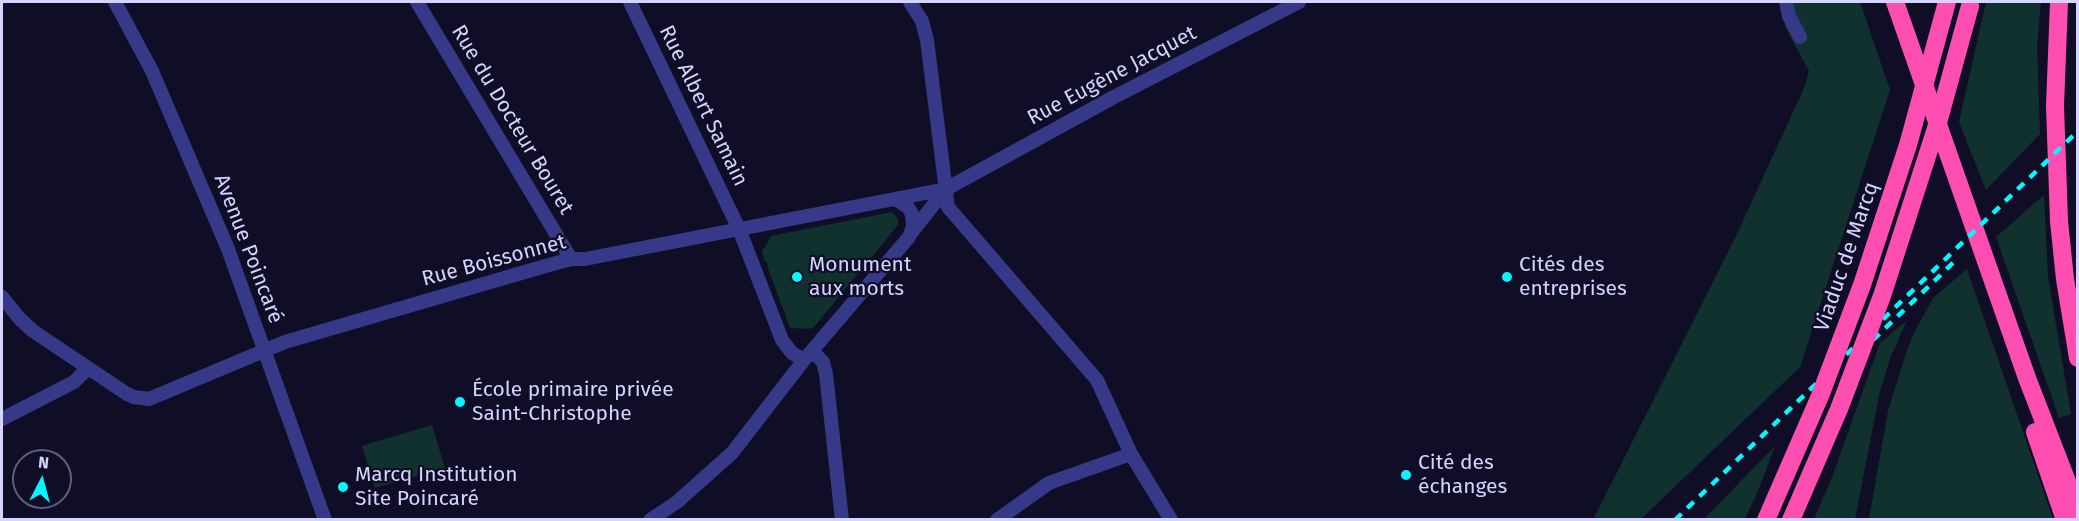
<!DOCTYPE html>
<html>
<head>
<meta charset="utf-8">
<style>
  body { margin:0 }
  #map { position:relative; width:2079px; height:521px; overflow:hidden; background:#100e27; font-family:"Fira Sans",sans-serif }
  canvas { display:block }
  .frame { position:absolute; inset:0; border:3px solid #d5d3ff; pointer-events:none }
  .north { position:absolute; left:12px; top:449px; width:60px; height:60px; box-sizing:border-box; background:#100e27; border:2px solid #5f5d7d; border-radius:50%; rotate:6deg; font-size:16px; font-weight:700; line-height:24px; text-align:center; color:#d5d3ff }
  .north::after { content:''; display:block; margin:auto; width:21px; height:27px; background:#00f8fe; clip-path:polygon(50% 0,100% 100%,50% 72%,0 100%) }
</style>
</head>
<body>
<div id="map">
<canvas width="2079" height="521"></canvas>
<div class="frame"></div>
<div class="north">N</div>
</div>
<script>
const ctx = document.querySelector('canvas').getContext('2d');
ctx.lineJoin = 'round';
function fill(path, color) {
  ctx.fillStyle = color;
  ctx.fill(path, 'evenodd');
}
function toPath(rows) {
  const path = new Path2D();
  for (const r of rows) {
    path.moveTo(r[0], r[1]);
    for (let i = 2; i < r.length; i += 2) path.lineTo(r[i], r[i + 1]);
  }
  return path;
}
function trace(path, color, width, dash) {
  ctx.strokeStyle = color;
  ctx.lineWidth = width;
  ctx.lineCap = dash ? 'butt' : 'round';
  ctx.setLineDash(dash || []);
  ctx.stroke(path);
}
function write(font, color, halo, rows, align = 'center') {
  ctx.font = font + ' "Fira Sans",sans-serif';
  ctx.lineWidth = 4.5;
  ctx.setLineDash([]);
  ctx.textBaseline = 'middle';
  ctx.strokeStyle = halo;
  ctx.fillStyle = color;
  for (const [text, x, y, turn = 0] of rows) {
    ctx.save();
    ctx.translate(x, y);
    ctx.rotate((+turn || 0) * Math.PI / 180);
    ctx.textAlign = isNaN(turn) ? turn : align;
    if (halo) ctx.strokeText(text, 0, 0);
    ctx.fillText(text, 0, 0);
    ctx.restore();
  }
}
const green = toPath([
  [1789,2,1860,2,1890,90,1800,367,1641,519,1593,520,1736,236,1804,88,1809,71,1785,27],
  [1986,2,2041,2,2037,46,2040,134,1986,190,1959,122],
  [2044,195,2048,277,2071,414,2059,418,1996,237],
  [892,212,898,219,898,225,814,327,809,329,790,328,767,266,768,266,767,262,765,262,762,252,771,236],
  [1967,269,2053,519,1869,519,1888,411,1906,353,1914,333,1933,298],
  [1907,320,1891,356,1880,391,1855,519,1814,519,1832,477,1880,343],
  [432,425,445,468,375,488,362,446],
  [1775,446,1758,491,1745,519,1704,519]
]);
const street = toPath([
  [115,2,152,71,228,249,325,520],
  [417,2,571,259],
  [630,2,739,229,782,340,792,353,804,360],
  [910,2,922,21,927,40,948,207,1097,380,1131,454,1171,520],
  [1786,2,1789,16,1800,37],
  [912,232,946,189],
  [2,297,20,319,33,331,127,394,134,397,149,399,285,342,542,267,571,259,585,259,946,189,1114,97,1299,2],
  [812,351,823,362,826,374,842,520],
  [2,419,74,382,88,368],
  [650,520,677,502,732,453,804,360,909,237,913,227,912,214,908,207,897,200],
  [997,520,1049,483,1131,454]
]);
const highway = toPath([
  [1895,2,2027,378,2078,510],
  [2059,2,2055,106,2059,221,2065,279,2078,358],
  [2035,432,2065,520]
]);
const rail = toPath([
  [1873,340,1955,261],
  [1675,520,2078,131]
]);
const highwayBridge = toPath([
  [1766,520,1820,396,1862,285,1908,145,1947,2],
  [1791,520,1839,409,1882,296,1939,119,1970,6]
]);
const markers = [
  [797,277,6,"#00f8fe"],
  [1507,277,6,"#00f8fe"],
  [460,402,6,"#00f8fe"],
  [1406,475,6,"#00f8fe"],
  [343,487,6,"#00f8fe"]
];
const streetNames = [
  ["Rue Eugène Jacquet",1112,76,-28],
  ["Rue Albert Samain",703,106,64],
  ["Rue du Docteur Bouret",512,120,59],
  ["Avenue Poincaré",248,249,69],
  ["Viaduc de Marcq",1847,257,-71],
  ["Rue Boissonnet",494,261,-15]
];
const poiNames = [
  ["Monument",809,265],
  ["aux morts",809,289],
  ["Cités des",1519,265],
  ["entreprises",1519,289],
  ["École primaire privée",472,390],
  ["Saint-Christophe",472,414],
  ["Cité des",1418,463],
  ["échanges",1418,487],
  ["Marcq Institution",355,475],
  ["Site Poincaré",355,499]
];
fill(green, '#10312d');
trace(street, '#363988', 14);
trace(highway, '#ff4eb1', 18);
trace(rail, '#00f8fe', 4.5, [9, 8]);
trace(highwayBridge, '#ff4eb1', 18);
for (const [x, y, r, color] of markers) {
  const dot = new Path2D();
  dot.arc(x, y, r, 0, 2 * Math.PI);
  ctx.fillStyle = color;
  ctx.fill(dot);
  trace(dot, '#100e27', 2);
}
write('21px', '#d5d3ff', '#100e27', streetNames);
write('21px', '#d5d3ff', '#100e27', poiNames, 'left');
</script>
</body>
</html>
